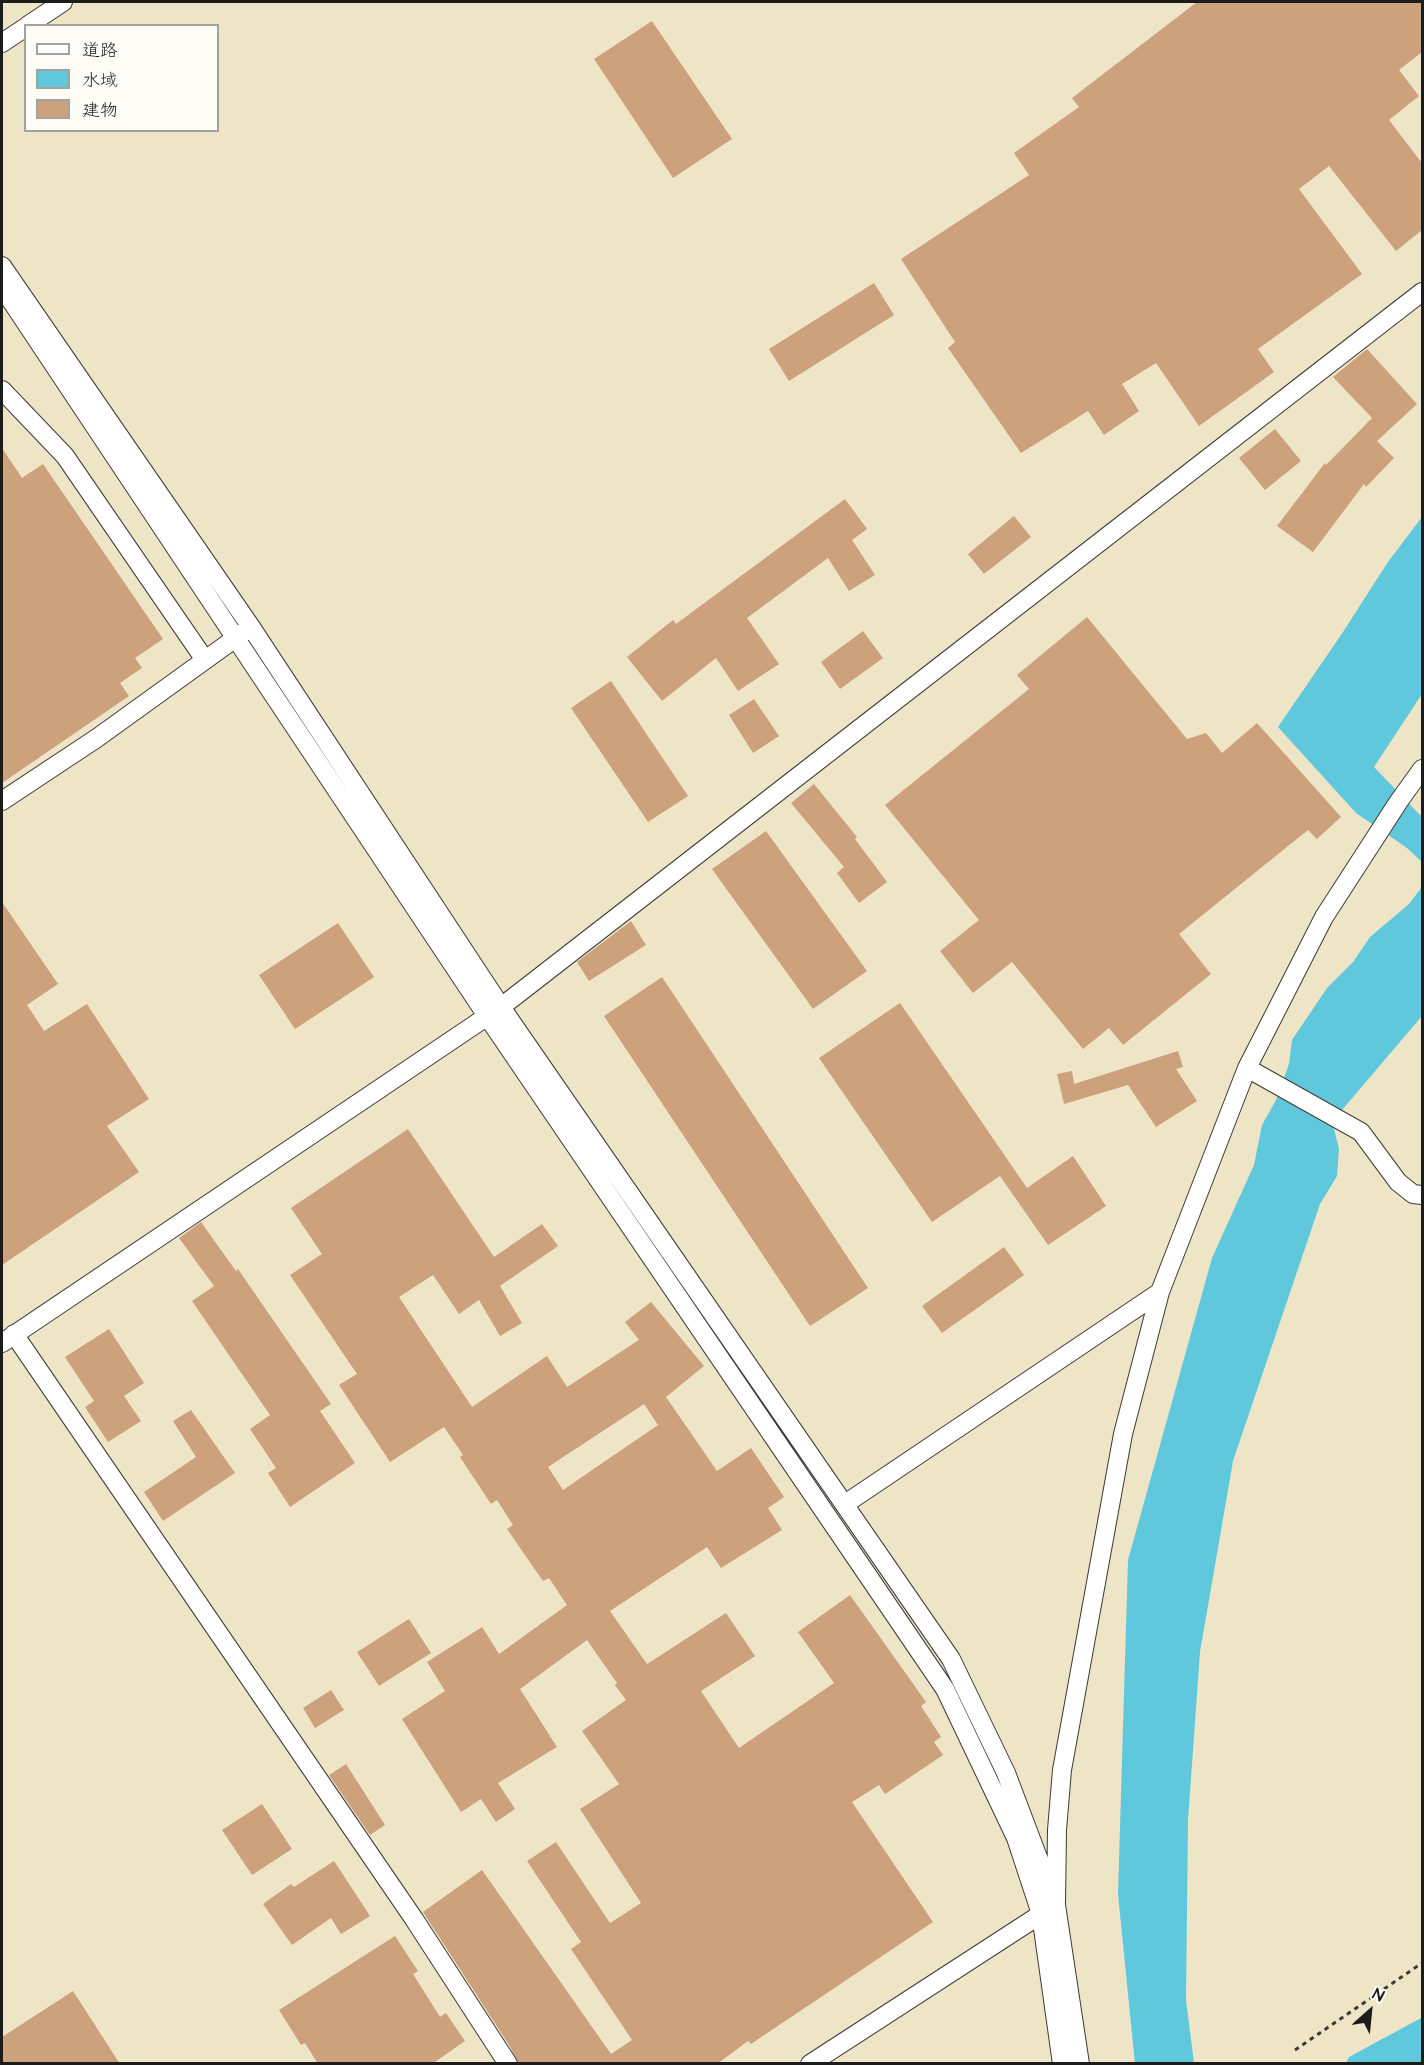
<!DOCTYPE html>
<html>
<head>
<meta charset="utf-8">
<style>
  body { margin:0 }
  #map { position:relative; width:1424px; height:2065px; overflow:hidden; background:#eee5c7; font-family:"Architects Daughter","Klee One",sans-serif }
  canvas { display:block }
  .frame { position:absolute; inset:0; border:3px solid #1c1c1c; pointer-events:none }
  .legend { position:absolute; left:24px; top:24px; width:195px; height:108px; box-sizing:border-box; background:#fdfcf7; border:2px solid #a3a29f; margin:0; padding:8px 10px; list-style:none; font-size:18px; color:#1c1c1c }
  .legend li { display:flex; align-items:center; gap:12px; height:30px }
  .legend b { width:30px; border:2px solid #a3a29f }
  .north { position:absolute; left:1340px; top:1981px; width:60px; height:60px; -webkit-text-stroke:4px #fdfcf7; paint-order:stroke; rotate:27deg; font-size:16px; font-weight:700; line-height:24px; text-align:center; color:#1c1c1c }
  .north::after { content:''; display:block; margin:auto; width:21px; height:27px; background:#1c1c1c; clip-path:polygon(50% 0,100% 100%,50% 72%,0 100%) }
</style>
</head>
<body>
<div id="map">
<canvas width="1424" height="2065"></canvas>
<div class="frame"></div>
<ul class="legend">
<li><b style="height:8px;background:#fff"></b>道路</li>
<li><b style="height:16px;background:#60c8dc"></b>水域</li>
<li><b style="height:16px;background:#cca17c"></b>建物</li>
</ul>
<div class="north">N</div>
</div>
<script>
const ctx = document.querySelector('canvas').getContext('2d');
ctx.lineJoin = 'round';
function fill(path, color) {
  ctx.fillStyle = color;
  ctx.fill(path, 'evenodd');
}
function toPath(rows) {
  const path = new Path2D();
  for (const r of rows) {
    path.moveTo(r[0], r[1]);
    for (let i = 2; i < r.length; i += 2) path.lineTo(r[i], r[i + 1]);
  }
  return path;
}
function trace(path, color, width, dash) {
  ctx.strokeStyle = color;
  ctx.lineWidth = width;
  ctx.lineCap = dash ? 'butt' : 'round';
  ctx.setLineDash(dash || []);
  ctx.stroke(path);
}
const water = toPath([
  [1422,517,1422,694,1374,767,1422,817,1422,862,1407,848,1356,813,1278,727,1343,632,1388,562],
  [1422,887,1422,1016,1342,1110,1334,1129,1339,1149,1337,1176,1320,1204,1233,1461,1200,1652,1188,1820,1186,2000,1194,2063,1135,2064,1118,1894,1128,1560,1212,1258,1254,1165,1262,1125,1276,1100,1289,1064,1292,1040,1327,988,1353,962,1370,937,1409,904],
  [1421,2018,1422,2063,1346,2063,1349,2057]
]);
const building = toPath([
  [1197,2,1422,2,1422,52,1399,70,1419,96,1389,120,1422,163,1422,230,1396,251,1329,166,1299,189,1362,274,1258,349,1274,372,1199,426,1156,363,1122,384,1139,411,1104,435,1088,411,1021,453,948,348,955,342,901,259,1029,175,1014,153,1079,107,1072,98],
  [652,21,732,139,673,178,594,59],
  [874,283,894,315,789,381,769,349],
  [1367,349,1417,404,1377,441,1394,458,1366,487,1364,484,1313,552,1277,526,1325,463,1326,465,1372,418,1333,377],
  [1275,429,1301,461,1265,490,1239,458],
  [2,448,22,478,43,464,163,639,135,658,142,668,120,683,129,696,2,783],
  [845,499,867,529,852,540,875,575,849,591,828,558,747,618,779,664,738,691,716,658,662,701,627,657,673,620,676,624],
  [1014,516,1031,537,984,574,968,554],
  [1087,617,1187,739,1206,733,1222,753,1257,723,1341,817,1317,839,1308,830,1179,934,1211,974,1123,1045,1109,1028,1083,1049,1012,962,973,993,940,951,979,920,885,805,1029,689,1017,675],
  [863,631,883,658,840,689,821,662],
  [611,681,688,796,648,822,571,708],
  [754,699,779,736,753,753,729,715],
  [814,784,857,837,855,839,887,882,859,903,837,873,844,867,791,803],
  [766,831,867,971,813,1009,712,869],
  [2,902,58,984,27,1005,44,1031,87,1004,149,1099,107,1126,139,1172,2,1265],
  [631,921,646,945,589,981,577,962],
  [338,923,374,977,295,1029,259,975],
  [662,977,868,1288,810,1326,604,1016],
  [900,1003,1027,1188,1073,1156,1106,1206,1048,1245,1000,1176,932,1222,819,1058],
  [1178,1051,1183,1067,1176,1069,1197,1101,1156,1127,1128,1085,1064,1104,1057,1074,1072,1071,1074,1084],
  [408,1129,494,1257,542,1224,558,1246,500,1286,522,1323,500,1336,479,1300,459,1314,433,1275,399,1297,472,1407,547,1356,567,1387,639,1340,625,1322,651,1302,704,1366,666,1397,717,1471,751,1448,784,1497,768,1508,782,1530,721,1568,707,1547,610,1611,647,1664,726,1613,755,1656,701,1691,739,1748,834,1683,798,1632,850,1595,926,1702,921,1706,941,1737,934,1742,943,1755,885,1794,879,1785,852,1802,933,1922,751,2044,748,2041,717,2064,519,2064,509,2045,423,1912,482,1870,611,2054,632,2040,571,1949,581,1942,527,1861,556,1842,610,1923,641,1903,580,1809,619,1784,582,1731,626,1700,615,1685,617,1683,587,1640,520,1689,557,1747,498,1783,515,1809,496,1822,481,1799,461,1812,402,1719,445,1691,427,1662,482,1627,499,1654,567,1605,549,1578,543,1581,507,1529,513,1525,497,1500,491,1504,460,1457,463,1455,444,1427,390,1462,339,1385,357,1374,290,1275,322,1254,291,1208],
  [644,1404,658,1425,563,1490,548,1467],
  [201,1222,236,1271,238,1269,331,1404,320,1411,355,1463,290,1507,268,1473,276,1468,250,1429,270,1415,192,1301,214,1286,179,1238],
  [1004,1247,1024,1275,942,1333,922,1306],
  [109,1329,144,1383,124,1396,141,1421,108,1442,85,1407,94,1401,65,1357],
  [191,1410,235,1473,163,1521,144,1492,196,1457,173,1421],
  [409,1619,431,1653,379,1686,357,1652],
  [331,1690,344,1710,315,1728,303,1708],
  [346,1764,385,1825,370,1835,329,1775],
  [262,1804,292,1849,252,1875,222,1830],
  [334,1861,370,1916,341,1934,331,1918,292,1945,263,1904,291,1884,294,1887],
  [395,1936,418,1971,413,1974,440,2017,446,2013,465,2041,432,2064,318,2064,305,2043,301,2045,279,2010],
  [73,1991,120,2064,2,2064,2,2037]
]);
const path = toPath([
  [1295,2050,1422,1963]
]);
const minor = toPath([
  [27,26,63,2],
  [2,43,26,27],
  [2,266,251,627,501,1007,951,1659,1006,1773,1056,1905],
  [2,287,487,1016,945,1689,1016,1838,1041,1914,1062,2064],
  [2,390,65,456,205,660],
  [2,801,97,738,244,632],
  [1247,1068,1361,1132,1398,1182,1413,1194,1422,1195],
  [14,1334,414,1919,508,2064],
  [2,1343,501,1007,1422,292],
  [845,1504,1160,1292],
  [810,2064,1049,1909],
  [1080,2064,1056,1905,1057,1830,1062,1770,1123,1434,1160,1292,1247,1068,1324,917,1399,801,1422,769]
]);
fill(water, '#60c8dc');
fill(building, '#cca17c');
trace(minor, '#3c3a36', 20);
trace(path, '#3c3a36', 3, [4.5, 4.5]);
trace(minor, '#fff', 18);
</script>
</body>
</html>
